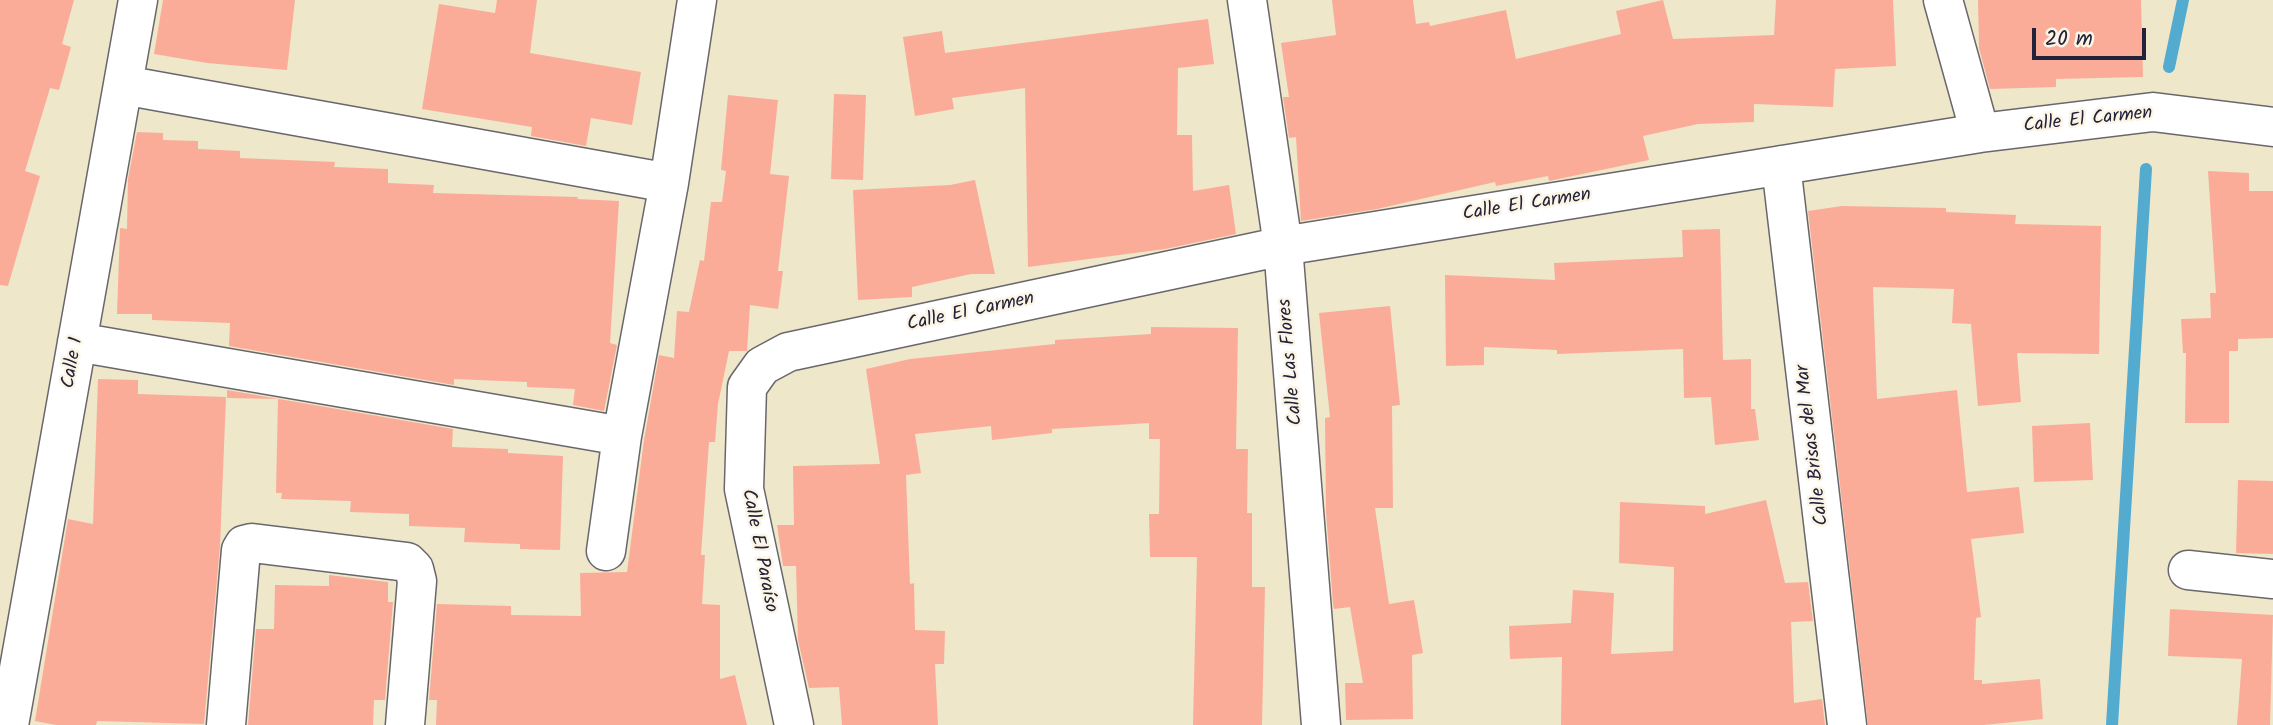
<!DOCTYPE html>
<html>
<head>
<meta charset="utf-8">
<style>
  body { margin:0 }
  #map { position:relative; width:2273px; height:725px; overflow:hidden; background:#eee7c9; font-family:Kalam,sans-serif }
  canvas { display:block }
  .scale { position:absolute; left:2032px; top:28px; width:114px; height:32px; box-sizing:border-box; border:4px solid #22223b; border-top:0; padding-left:9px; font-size:21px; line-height:24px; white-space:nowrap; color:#22223b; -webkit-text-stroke:5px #fcf5e5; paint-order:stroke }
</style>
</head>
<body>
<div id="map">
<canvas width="2273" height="725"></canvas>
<div class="scale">20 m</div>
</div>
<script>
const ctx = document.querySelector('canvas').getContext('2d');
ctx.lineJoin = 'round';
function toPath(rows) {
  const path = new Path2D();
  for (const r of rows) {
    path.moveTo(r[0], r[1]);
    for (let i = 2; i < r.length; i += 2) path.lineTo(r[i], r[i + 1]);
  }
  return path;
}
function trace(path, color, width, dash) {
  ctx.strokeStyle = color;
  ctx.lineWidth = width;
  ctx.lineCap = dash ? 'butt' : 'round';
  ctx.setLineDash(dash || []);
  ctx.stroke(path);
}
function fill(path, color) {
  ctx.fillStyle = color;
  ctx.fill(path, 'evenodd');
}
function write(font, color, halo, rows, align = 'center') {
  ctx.font = font + ' Kalam,sans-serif';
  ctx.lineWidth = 5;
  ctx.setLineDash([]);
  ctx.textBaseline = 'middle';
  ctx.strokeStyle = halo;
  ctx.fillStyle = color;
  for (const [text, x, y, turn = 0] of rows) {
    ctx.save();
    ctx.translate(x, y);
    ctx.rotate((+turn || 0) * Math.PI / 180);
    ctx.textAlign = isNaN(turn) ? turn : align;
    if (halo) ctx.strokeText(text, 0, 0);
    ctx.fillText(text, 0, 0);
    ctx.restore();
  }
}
const stream = toPath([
  [2169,67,2183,0],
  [2112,725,2146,169]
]);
const building = toPath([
  [0,0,74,0,62,44,71,47,59,90,50,88,25,171,40,176,8,286,0,285],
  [163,0,295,0,287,70,207,63,154,54],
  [497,0,537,0,530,53,641,72,632,125,591,118,586,146,531,136,532,127,422,109,439,4,495,13],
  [1332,0,1413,0,1416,24,1429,22,1430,26,1506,10,1516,59,1621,34,1616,11,1663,0,1673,39,1774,35,1776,0,1893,0,1896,66,1835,69,1833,107,1754,104,1754,122,1698,124,1643,136,1649,160,1549,181,1548,176,1496,186,1495,182,1377,209,1301,221,1296,137,1289,138,1283,97,1289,97,1281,43,1336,35],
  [1978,0,2141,0,2143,77,2056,79,2056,87,1990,89,1979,48],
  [1208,19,1214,64,1178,68,1177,135,1192,135,1193,191,1229,185,1236,234,1165,249,1028,267,1025,88,952,98,954,109,915,116,903,37,942,31,945,53],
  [834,94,866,95,863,180,831,179],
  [728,95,778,100,770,174,789,176,778,271,783,271,778,309,750,305,747,351,729,351,718,404,715,442,709,442,701,555,705,555,702,604,720,605,720,679,735,675,747,725,436,725,437,700,429,700,437,604,511,606,511,615,581,616,580,573,627,572,644,440,659,355,674,358,677,311,689,312,700,260,704,261,711,202,722,202,726,171,721,170],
  [137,132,163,133,163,140,198,141,198,149,240,151,240,158,335,162,334,167,388,169,388,183,434,185,433,193,578,197,577,199,619,201,610,343,617,345,604,411,573,405,575,389,527,387,527,382,454,379,454,385,229,346,230,323,152,320,152,314,117,314,120,228,127,229,128,179],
  [2208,171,2249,173,2249,191,2273,191,2273,338,2238,339,2238,351,2229,351,2229,423,2185,423,2186,353,2183,353,2181,319,2211,318,2210,293,2216,293],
  [975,180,995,274,971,274,912,287,912,297,858,300,853,190,950,185],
  [1842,206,1946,208,1946,212,2016,215,2015,224,2101,226,2099,354,2017,353,2021,402,1978,406,1971,324,1952,323,1954,289,1873,287,1877,399,1957,390,1967,492,2019,487,2024,533,1971,539,1981,617,1976,618,1974,680,1982,680,1982,684,2040,679,2043,719,1984,725,1868,725,1808,211],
  [1720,229,1723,360,1751,359,1751,409,1755,409,1759,440,1715,445,1711,397,1684,398,1683,349,1557,354,1557,350,1484,347,1484,365,1446,366,1445,275,1555,280,1554,263,1683,257,1682,230],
  [1390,306,1400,405,1392,406,1393,508,1375,508,1389,604,1414,600,1423,653,1412,655,1413,719,1346,720,1345,683,1363,683,1350,607,1334,609,1333,604,1326,512,1325,418,1330,417,1319,313],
  [1151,327,1238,328,1236,449,1248,449,1247,513,1252,513,1252,587,1265,587,1262,725,1193,725,1197,557,1150,557,1149,514,1159,514,1160,439,1149,439,1149,423,1052,429,1052,433,992,440,991,426,915,434,921,473,906,475,910,584,914,583,915,630,945,631,944,664,935,664,938,725,842,725,839,687,809,688,798,640,796,566,783,566,777,525,794,525,793,466,880,464,866,369,910,359,1055,344,1055,340,1151,334],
  [98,379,138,380,138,394,226,397,220,546,204,724,97,721,96,725,56,725,35,721,68,519,93,524],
  [227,390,453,429,452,447,508,449,508,453,563,456,560,550,520,549,520,544,464,542,465,528,409,526,409,514,350,512,351,501,281,499,282,493,276,493,278,399,227,398],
  [2090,423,2093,480,2034,482,2032,426],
  [2238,480,2273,481,2273,554,2236,553],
  [1766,500,1785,583,1808,582,1813,621,1791,622,1794,703,1822,699,1825,725,1561,725,1562,657,1510,659,1509,626,1571,623,1573,590,1614,593,1611,654,1673,651,1674,567,1619,563,1620,502,1705,506,1705,514],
  [329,575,388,582,388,602,393,602,385,700,374,700,373,725,248,725,256,629,274,629,275,585,329,586],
  [2170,609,2273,615,2270,725,2237,725,2242,659,2168,656]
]);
const minor = toPath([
  [1247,0,1283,246,1321,725],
  [1943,0,1980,133],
  [123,85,669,183],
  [1781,165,1847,725],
  [77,342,622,436,669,183,697,0],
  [606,551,622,436],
  [2188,570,2273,579],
  [9,725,138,0],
  [226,725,241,550,244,545,252,543,407,562,414,569,417,581,405,725],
  [794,725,744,489,747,387,762,366,788,352,1283,246,1980,133,2153,112,2273,127]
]);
const streetNames = [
  ["Calle El Carmen",2088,121,-6],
  ["Calle El Carmen",1527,206,-9],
  ["Calle El Carmen",971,313,-12],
  ["Calle Las Flores",1292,362,-95],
  ["Calle 1",74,363,-80],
  ["Calle Brisas del Mar",1814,445,-97],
  ["Calle El Paraíso",758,551,79]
];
trace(stream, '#53abd0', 12);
fill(building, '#fbac99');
trace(minor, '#69676d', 41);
trace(minor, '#fff', 38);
write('19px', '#22223b', '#fcf5e5', streetNames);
</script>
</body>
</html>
